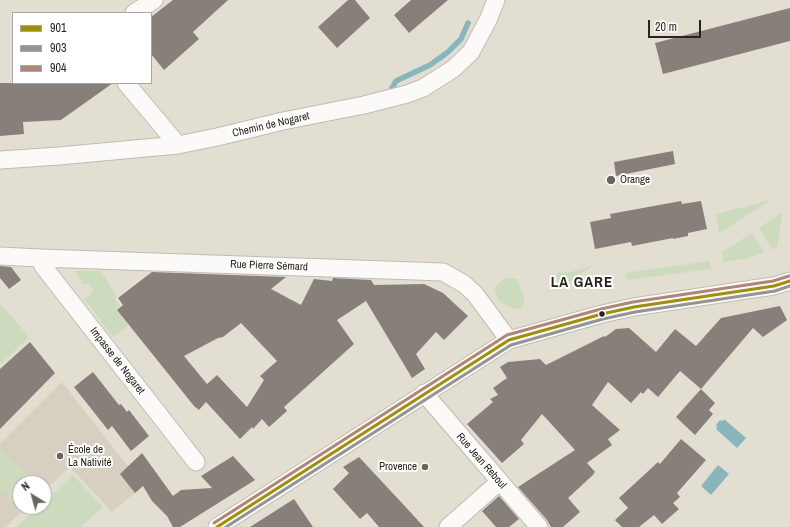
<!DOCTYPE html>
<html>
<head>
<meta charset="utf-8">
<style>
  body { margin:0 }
  #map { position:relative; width:790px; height:527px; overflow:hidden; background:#e3ded2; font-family:"Archivo Narrow",sans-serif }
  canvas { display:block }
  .legend { position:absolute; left:12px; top:12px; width:140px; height:72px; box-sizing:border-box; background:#fff; border:1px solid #a9a7a4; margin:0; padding:5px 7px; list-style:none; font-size:12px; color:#27241b }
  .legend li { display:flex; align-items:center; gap:8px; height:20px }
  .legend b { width:20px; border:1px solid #a9a7a4 }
  .north { position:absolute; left:12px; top:475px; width:40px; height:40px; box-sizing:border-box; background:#fff; border:1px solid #a9a7a4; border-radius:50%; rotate:323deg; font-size:11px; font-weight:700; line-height:16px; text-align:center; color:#27241b }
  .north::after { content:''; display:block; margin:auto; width:14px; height:18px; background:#69655b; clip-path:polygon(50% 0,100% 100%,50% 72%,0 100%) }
  .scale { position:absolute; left:648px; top:20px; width:53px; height:18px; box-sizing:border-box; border:2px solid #27241b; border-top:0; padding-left:5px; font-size:12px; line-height:14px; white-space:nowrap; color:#27241b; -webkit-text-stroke:3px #fff; paint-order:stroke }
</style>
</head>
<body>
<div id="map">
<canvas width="790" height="527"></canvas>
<ul class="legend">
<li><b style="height:5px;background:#9e8f0c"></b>901</li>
<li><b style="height:5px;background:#959494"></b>903</li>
<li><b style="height:5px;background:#af8776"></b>904</li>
</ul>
<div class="north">N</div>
<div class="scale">20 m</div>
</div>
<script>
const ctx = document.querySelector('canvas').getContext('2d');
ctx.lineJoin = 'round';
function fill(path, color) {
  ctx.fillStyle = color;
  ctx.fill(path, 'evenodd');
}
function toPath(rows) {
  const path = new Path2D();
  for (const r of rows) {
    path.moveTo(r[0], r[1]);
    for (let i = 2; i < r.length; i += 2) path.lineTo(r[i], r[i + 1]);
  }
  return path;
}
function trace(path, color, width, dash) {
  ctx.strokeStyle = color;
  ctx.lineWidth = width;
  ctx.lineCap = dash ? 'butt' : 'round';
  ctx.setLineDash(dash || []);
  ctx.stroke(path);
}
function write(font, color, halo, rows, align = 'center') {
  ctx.font = font + ' "Archivo Narrow",sans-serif';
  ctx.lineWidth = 4;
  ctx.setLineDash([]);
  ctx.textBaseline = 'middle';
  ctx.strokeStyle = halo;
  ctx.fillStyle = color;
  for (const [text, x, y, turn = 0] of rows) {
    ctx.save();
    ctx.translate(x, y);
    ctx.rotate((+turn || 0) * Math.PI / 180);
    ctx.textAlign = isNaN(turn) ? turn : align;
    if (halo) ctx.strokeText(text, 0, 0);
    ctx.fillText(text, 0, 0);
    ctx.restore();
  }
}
const education = toPath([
  [62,382,143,486,112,512,70,467,44,491,44,483,20,483,20,507,27,507,5,527,0,527,0,444]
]);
const green = toPath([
  [771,200,749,214,719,234,716,214],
  [783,212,777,247,773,250,759,228],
  [752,233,764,252,749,258,724,262,722,252],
  [709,261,711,269,627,280,625,273],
  [594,265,558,290,557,273,571,272],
  [75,271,101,271,117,297,115,299,120,307,116,309,128,324,128,326,115,336,113,337,84,299,91,294,93,290,88,284,83,284],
  [507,278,517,279,525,302,521,308,513,309,500,302,494,291,498,283],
  [0,303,29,337,0,365],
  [0,449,36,483,20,483,20,507,25,507,22,510,0,490],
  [73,475,103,507,81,527,16,527,38,507,44,507,44,502]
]);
const water = toPath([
  [724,419,746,438,737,448,716,429,717,427,716,425,720,420,723,421],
  [718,465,729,474,711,495,701,486]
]);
const stream = toPath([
  [392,88,396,81,430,65,448,52,461,39,468,23]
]);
const building = toPath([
  [173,0,228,0,193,32,199,39,164,70,151,54,151,17],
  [348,0,355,0,370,18,337,48,318,27],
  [411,0,448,0,409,33,394,15],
  [790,8,790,41,663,74,655,43],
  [0,83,113,83,61,120,23,122,24,134,0,136],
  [673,151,675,164,616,176,614,162],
  [681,201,682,204,701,201,707,229,688,233,688,236,673,239,673,238,632,246,631,242,595,249,590,222,611,218,610,214],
  [0,266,11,267,21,280,9,289,0,278],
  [152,272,286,277,271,289,301,305,314,279,332,281,333,278,371,280,374,285,424,284,443,293,468,316,444,340,436,332,416,354,425,369,412,378,366,301,337,320,354,344,284,407,287,411,269,427,262,419,253,429,252,427,240,439,206,402,199,410,194,406,117,310,123,305,118,298],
  [241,323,277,361,260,376,264,380,247,407,217,375,207,384,184,356,218,338,223,337],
  [780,306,787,320,763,337,753,328,701,389,680,371,658,397,648,388,643,394,641,392,631,403,608,382,592,405,620,430,608,439,612,445,587,463,595,472,593,474,594,474,568,498,580,512,563,527,551,527,547,520,518,487,575,450,542,414,521,440,524,444,502,463,467,424,493,402,490,399,498,395,493,388,507,378,500,367,508,362,540,359,546,365,604,336,605,337,616,329,629,328,656,352,675,329,696,346,721,318],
  [30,342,55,373,0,429,0,369],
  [93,372,119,405,121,404,127,412,129,410,149,436,131,451,112,426,108,430,74,387],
  [701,389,715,403,709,410,713,414,695,435,676,417],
  [681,439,706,460,677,493,680,497,673,503,679,509,662,524,654,515,639,527,622,527,615,520,628,508,619,498,658,462,660,464],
  [142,453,173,496,181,490,212,488,201,476,233,456,255,480,180,527,173,527,167,516,152,501,143,486,135,493,120,474],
  [359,457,401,502,424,527,379,527,367,513,360,519,333,489,349,473,343,467],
  [499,496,519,519,509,527,496,527,482,511],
  [294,499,313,527,250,527]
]);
const minor = toPath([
  [134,13,154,0],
  [126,83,178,145],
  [0,160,59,156,178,145,217,137,283,121,364,105,407,94,423,88,453,69,471,52,488,20,496,0],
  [0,256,40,258,443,272,464,284,475,294,509,340],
  [40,258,43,266,196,462],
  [424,393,539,527],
  [217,527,509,340,602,314,634,307,746,290,774,286,790,281],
  [448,527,499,482]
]);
const bus1 = toPath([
  [217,527,509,340,602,314,634,307,774,286,790,281]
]);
const bus2 = toPath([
  [226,527,511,345,603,319,635,312,775,291,790,286]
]);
const bus3 = toPath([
  [214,523,507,335,601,309,633,302,773,281,789,276]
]);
const markers = [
  [611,180,5,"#69655b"],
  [602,314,3.5,"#27241b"],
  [60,456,4,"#69655b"],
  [425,467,4,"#69655b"]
];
const streetNames = [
  ["Chemin de Nogaret",271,125,-13],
  ["Rue Pierre Sémard",269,266,2],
  ["Impasse de Nogaret",117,361,52],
  ["Rue Jean Reboul",481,461,49]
];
const poiNames = [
  ["Orange",620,180],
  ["École de",68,450],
  ["La Nativité",68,463],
  ["Provence",417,467,"right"]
];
const districtNames = [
  ["LA GARE",582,283]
];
fill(education, '#d7d0c0');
fill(green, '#ccdbbd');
fill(water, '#89b5bd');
trace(stream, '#89b5bd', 5.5);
fill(building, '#87807a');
trace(minor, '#c0bcb3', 19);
trace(minor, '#fbfaf8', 17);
trace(bus1, '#9e8f0c', 3);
trace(bus2, '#959494', 3);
trace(bus3, '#af8776', 3);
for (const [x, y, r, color] of markers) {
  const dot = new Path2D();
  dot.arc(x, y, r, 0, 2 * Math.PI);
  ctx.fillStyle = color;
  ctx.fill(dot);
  trace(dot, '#fff', 1.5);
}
write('11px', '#27241b', '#fff', streetNames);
write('11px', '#27241b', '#fff', poiNames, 'left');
ctx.letterSpacing = '1px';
write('bold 15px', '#27241b', '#fff', districtNames);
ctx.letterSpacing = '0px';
</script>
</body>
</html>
